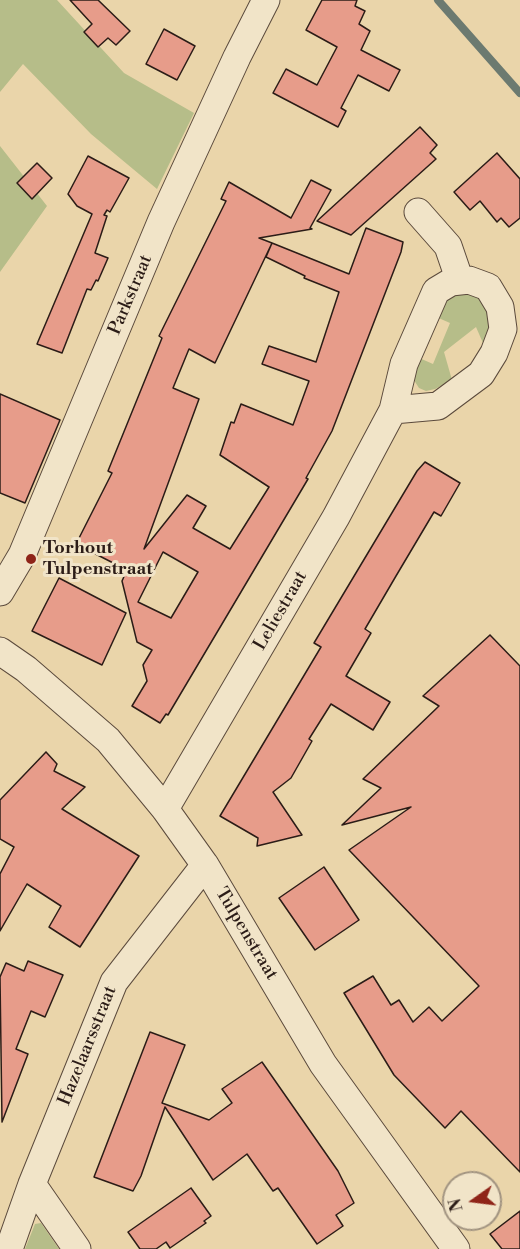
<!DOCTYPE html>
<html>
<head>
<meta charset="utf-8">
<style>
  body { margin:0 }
  #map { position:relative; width:520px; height:1249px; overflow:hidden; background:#ead5aa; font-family:"Libre Bodoni",serif }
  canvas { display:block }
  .north { position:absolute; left:442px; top:1171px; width:60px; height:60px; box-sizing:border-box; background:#f1e4c8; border:2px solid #a29481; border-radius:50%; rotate:256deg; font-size:16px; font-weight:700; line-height:24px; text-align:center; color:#2b1c17 }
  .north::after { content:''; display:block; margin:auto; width:21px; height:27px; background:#8f2418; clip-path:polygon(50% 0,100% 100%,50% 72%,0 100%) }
</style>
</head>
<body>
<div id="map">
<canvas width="520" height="1249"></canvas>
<div class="north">N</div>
</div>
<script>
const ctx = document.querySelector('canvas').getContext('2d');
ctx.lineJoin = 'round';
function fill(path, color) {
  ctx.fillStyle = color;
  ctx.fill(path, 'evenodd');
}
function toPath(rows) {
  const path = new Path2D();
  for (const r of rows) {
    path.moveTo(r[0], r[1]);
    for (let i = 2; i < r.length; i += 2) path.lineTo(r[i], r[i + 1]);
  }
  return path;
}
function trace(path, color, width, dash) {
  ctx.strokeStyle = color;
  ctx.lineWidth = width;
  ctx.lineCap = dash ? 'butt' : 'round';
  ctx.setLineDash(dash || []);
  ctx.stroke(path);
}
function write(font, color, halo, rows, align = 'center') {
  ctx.font = font + ' "Libre Bodoni",serif';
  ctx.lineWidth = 6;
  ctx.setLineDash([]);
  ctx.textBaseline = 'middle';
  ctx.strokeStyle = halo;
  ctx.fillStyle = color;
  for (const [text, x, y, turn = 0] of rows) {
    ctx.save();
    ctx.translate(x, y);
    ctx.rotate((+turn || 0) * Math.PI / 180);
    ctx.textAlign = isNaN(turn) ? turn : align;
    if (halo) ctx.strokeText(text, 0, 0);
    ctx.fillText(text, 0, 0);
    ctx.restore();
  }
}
const green = toPath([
  [0,0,57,0,124,73,194,113,157,189,91,134,23,64,0,92],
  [0,146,47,206,0,272],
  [476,291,496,322,486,350,476,327,444,352,452,380,435,389,426,391,419,388,412,377,417,357,433,364,450,323,434,316,447,293],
  [41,1223,59,1249,25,1249,35,1224]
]);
const stream = toPath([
  [438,0,520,93]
]);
const building = toPath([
  [70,0,98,0,130,31,116,45,108,38,98,47,84,32,92,24,70,0],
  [322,0,357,0,355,6,365,11,359,24,370,31,361,50,400,70,389,91,358,75,341,108,346,111,338,127,273,93,286,69,317,85,337,47,306,30,322,0],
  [164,29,195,46,177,80,146,64,164,29],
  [420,127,437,145,430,153,436,159,351,235,317,221,420,127],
  [497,153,520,179,520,218,509,227,501,218,497,222,480,201,470,210,454,192,497,153],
  [88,156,129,178,110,212,107,210,104,215,107,216,95,253,108,258,98,281,96,280,91,290,87,289,62,353,37,344,92,214,77,206,68,194,88,156],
  [37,163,52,178,32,199,17,183,37,163],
  [311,180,331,190,310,228,312,229,259,238,272,243,215,363,189,349,173,388,199,399,144,549,187,495,206,506,193,528,230,549,269,487,220,455,231,422,234,423,241,404,293,425,309,381,262,364,269,346,316,362,339,292,304,278,305,276,266,257,272,243,349,274,366,228,403,242,401,252,332,431,306,478,308,479,168,715,166,714,160,723,132,706,147,681,143,665,152,650,137,642,122,581,127,570,76,544,112,473,108,471,162,338,159,336,226,201,221,199,229,182,291,218,311,180],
  [163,552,198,572,171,618,138,602,163,552],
  [0,394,60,420,25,503,0,493,0,394],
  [425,462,460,483,441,516,434,512,396,576,365,629,371,633,346,676,390,702,373,730,331,704,309,739,312,741,291,778,273,792,302,835,257,846,258,838,220,816,321,647,314,643,417,471,425,462],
  [59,578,126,613,102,665,32,631,59,578],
  [490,635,520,666,520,1172,461,1111,445,1128,394,1075,344,993,373,976,391,1005,399,1000,413,1022,429,1007,442,1021,479,986,349,850,411,807,342,825,381,788,363,779,439,706,423,696,490,635],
  [46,752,57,764,54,771,85,787,62,809,139,856,80,947,49,927,61,906,27,884,0,931,0,874,14,847,0,839,0,800,46,752],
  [324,867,359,920,315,950,279,898,324,867],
  [28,961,63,975,45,1017,31,1011,16,1049,28,1054,2,1122,0,977,6,963,24,971,28,961],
  [150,1032,185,1045,162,1103,209,1120,232,1103,222,1089,262,1062,338,1171,354,1203,336,1215,343,1226,317,1244,278,1188,273,1191,247,1154,213,1180,165,1107,141,1176,133,1191,94,1177,150,1032],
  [191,1188,211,1216,204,1221,206,1223,170,1248,166,1242,156,1249,140,1249,128,1232,191,1188],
  [520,1211,520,1249,502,1249,490,1234,520,1211]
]);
const street = toPath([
  [418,212,448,246,460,281],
  [0,592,22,555,161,222,237,57,266,0],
  [0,651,26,669,108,740,165,809,205,865,323,1064,456,1249],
  [165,809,336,517,393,410,404,364,436,291,451,282,469,280,488,287,500,307,503,329,494,353,481,374,438,406,393,410],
  [32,1184,77,1249],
  [9,1249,32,1184,114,982,205,865]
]);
const markers = [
  [31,559,6,"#8f2418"]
];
const streetNames = [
  ["Parkstraat",131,295,-67],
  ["Leliestraat",281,611,-60],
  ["Tulpenstraat",246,934,59],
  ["Hazelaarsstraat",88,1046,-68]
];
const poiNames = [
  ["Torhout",43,549],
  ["Tulpenstraat",43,570]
];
fill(green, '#b6bd89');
trace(stream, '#6c7a70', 8);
fill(building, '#e79c8a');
trace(building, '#2b1c17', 1.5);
trace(street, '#5b4a3c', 29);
trace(street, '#f1e4c8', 27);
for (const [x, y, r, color] of markers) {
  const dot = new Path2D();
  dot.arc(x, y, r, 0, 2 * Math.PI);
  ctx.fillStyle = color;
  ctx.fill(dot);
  trace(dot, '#f1e4c8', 2);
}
write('18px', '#2b1c17', '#f1e4c8', streetNames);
write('bold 18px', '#2b1c17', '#f1e4c8', poiNames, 'left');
</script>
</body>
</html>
